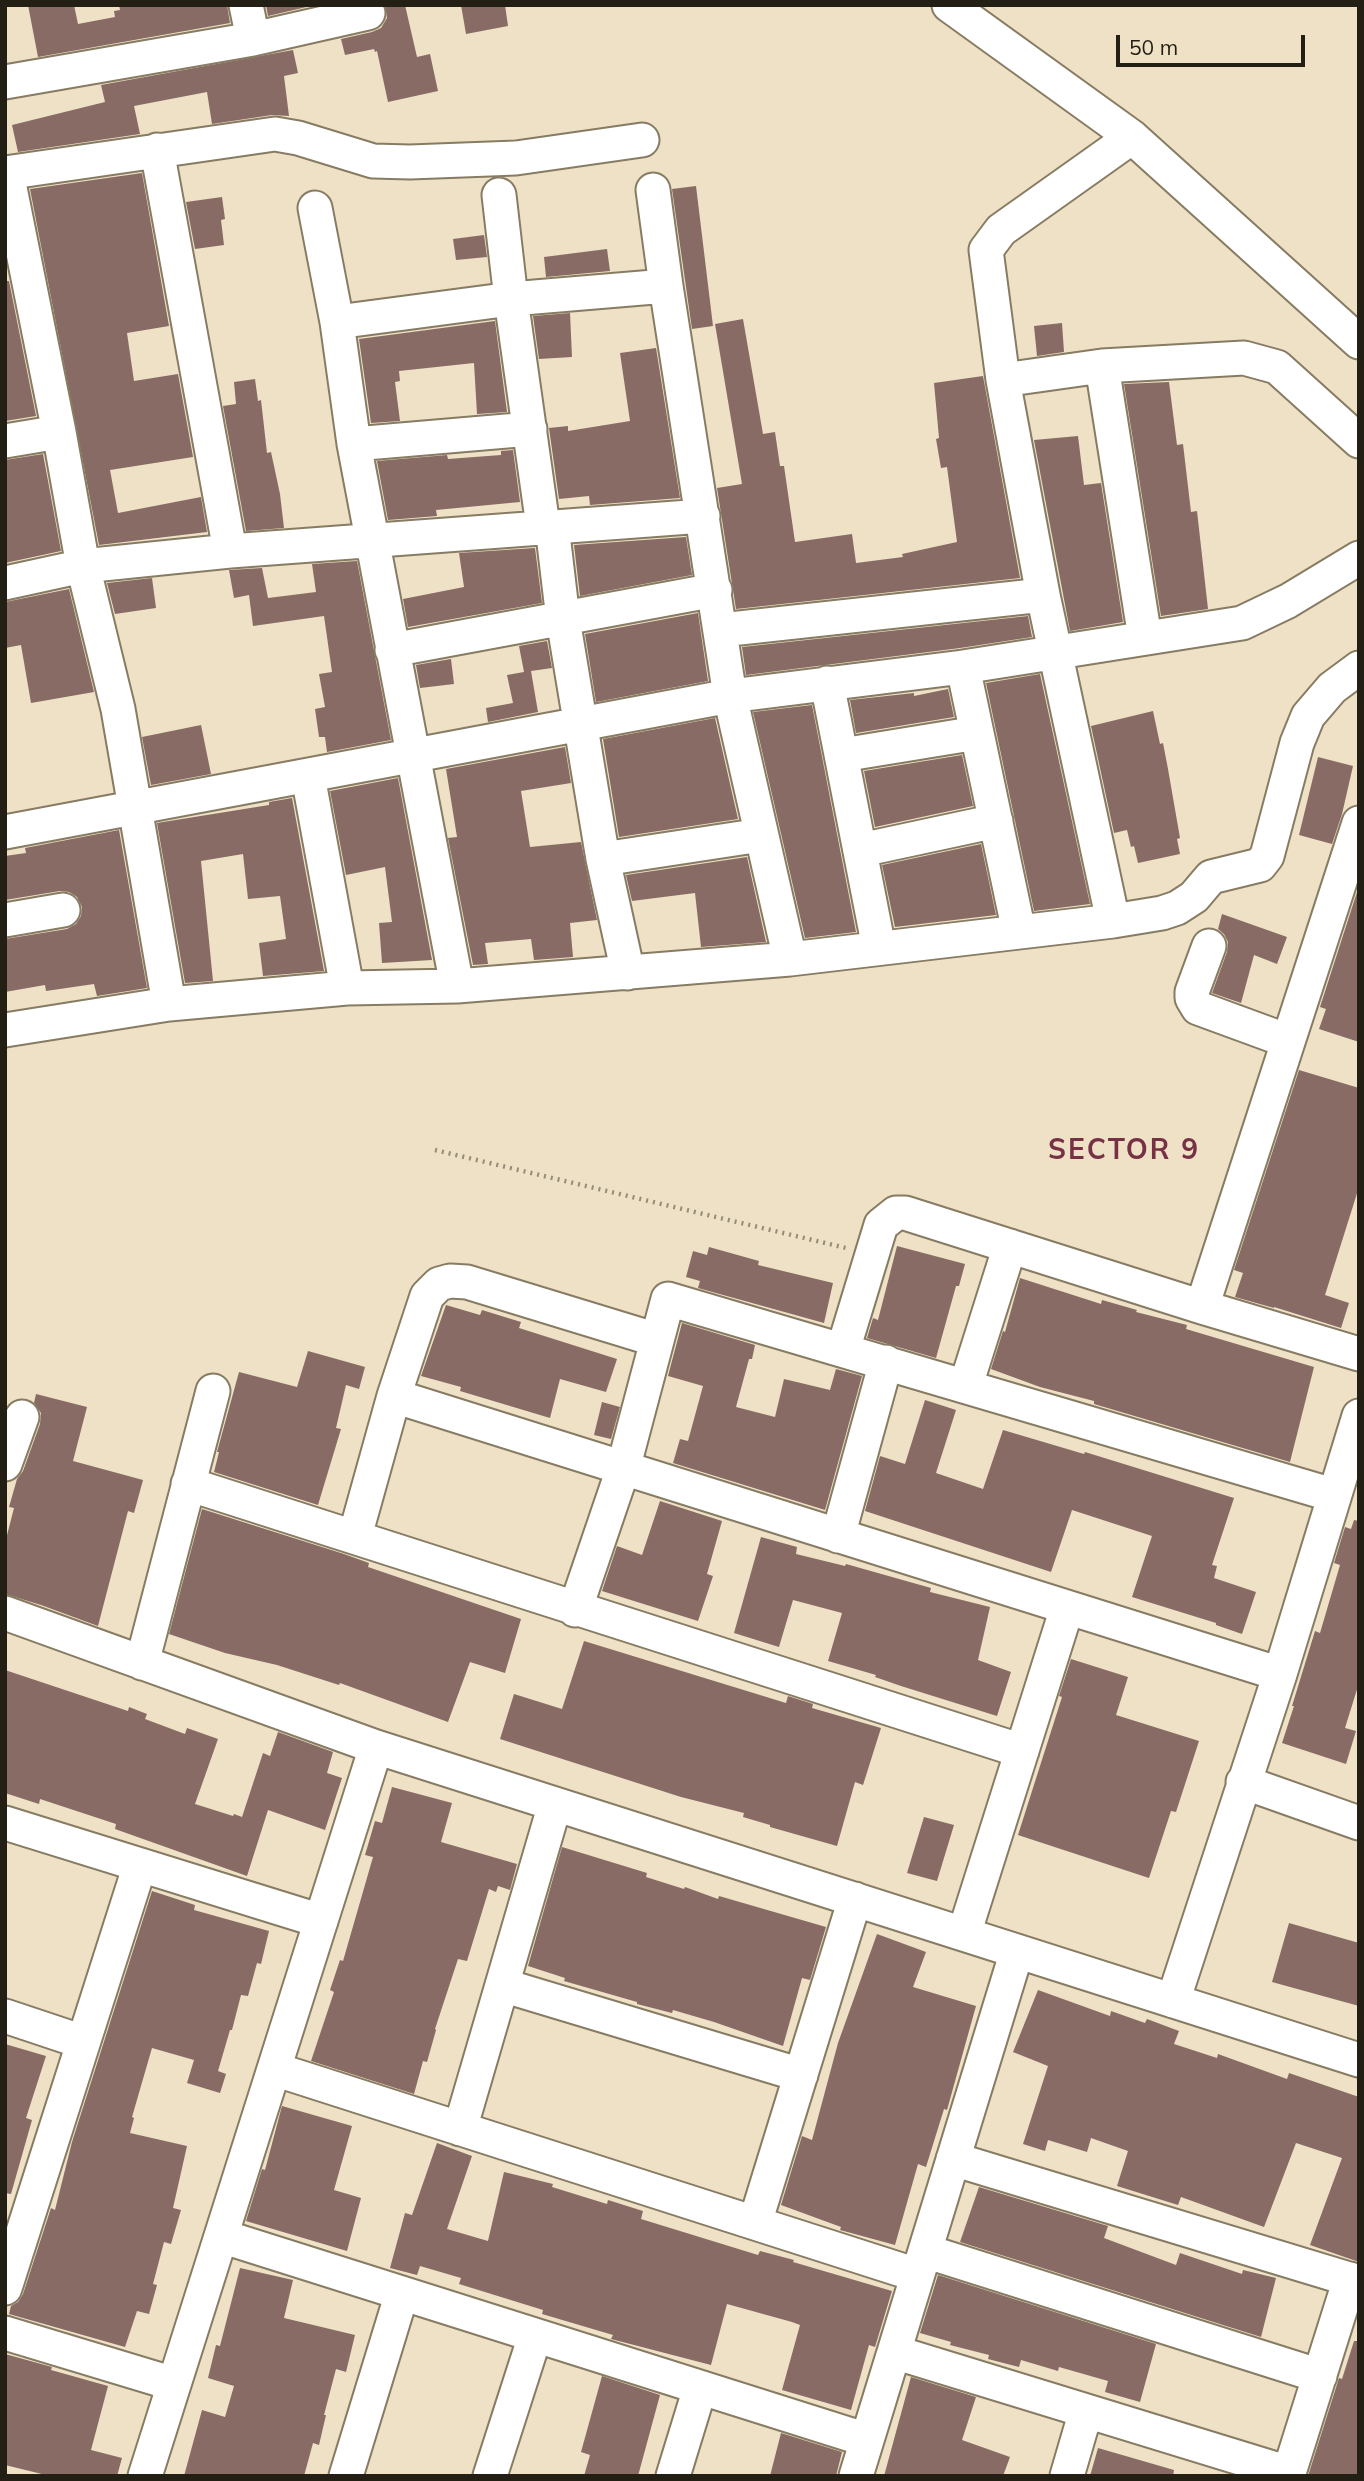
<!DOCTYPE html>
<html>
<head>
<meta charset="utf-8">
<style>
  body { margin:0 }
  #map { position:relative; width:1364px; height:2481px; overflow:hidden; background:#eee1c6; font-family:Mulish,sans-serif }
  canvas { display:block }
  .frame { position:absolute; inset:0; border:7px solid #241f15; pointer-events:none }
  .scale { position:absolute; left:1116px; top:35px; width:189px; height:32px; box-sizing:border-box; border:4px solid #241f15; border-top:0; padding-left:9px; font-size:21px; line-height:24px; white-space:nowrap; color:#241f15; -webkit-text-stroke:5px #eee1c6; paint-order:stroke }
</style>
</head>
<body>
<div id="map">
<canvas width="1364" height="2481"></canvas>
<div class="frame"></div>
<div class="scale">50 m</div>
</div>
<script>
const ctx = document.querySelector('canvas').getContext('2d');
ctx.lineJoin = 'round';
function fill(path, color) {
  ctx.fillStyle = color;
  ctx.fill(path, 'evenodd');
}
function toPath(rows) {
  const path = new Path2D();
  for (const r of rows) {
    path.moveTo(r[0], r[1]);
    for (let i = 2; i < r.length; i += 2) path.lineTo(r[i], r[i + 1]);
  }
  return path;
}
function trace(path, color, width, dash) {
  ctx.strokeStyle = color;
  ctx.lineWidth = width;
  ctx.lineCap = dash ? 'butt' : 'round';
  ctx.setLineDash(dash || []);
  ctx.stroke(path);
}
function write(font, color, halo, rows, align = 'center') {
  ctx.font = font + ' Mulish,sans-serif';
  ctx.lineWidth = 6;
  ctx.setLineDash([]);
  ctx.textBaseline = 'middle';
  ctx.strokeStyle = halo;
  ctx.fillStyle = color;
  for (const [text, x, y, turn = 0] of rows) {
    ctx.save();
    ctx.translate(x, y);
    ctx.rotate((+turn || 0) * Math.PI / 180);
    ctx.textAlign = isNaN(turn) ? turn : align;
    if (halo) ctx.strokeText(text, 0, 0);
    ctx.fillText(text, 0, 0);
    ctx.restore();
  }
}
const building = toPath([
  [28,5,74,5,78,24,115,17,114,11,120,10,119,5,227,5,230,23,38,57],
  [266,5,315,5,268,16],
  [385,5,405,5,417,57,430,54,438,91,388,102,377,51,375,52,374,49,345,55,341,39,372,32,381,28,387,18],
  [461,5,505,5,508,26,466,34],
  [293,50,298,73,284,76,289,116,272,115,212,124,207,92,134,106,140,134,18,152,12,125,105,102,101,85],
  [142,173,169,326,127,333,134,381,178,374,193,457,110,470,118,513,201,497,207,532,99,545,30,189],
  [696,186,713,326,692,329,672,189],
  [222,197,225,219,221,220,224,245,195,249,186,202],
  [484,235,487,257,456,260,453,239],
  [607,249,610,271,546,277,544,257],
  [5,281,9,281,36,416,5,421],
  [570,313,572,357,539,359,533,316],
  [743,319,763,434,775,432,780,466,784,466,795,542,852,534,856,563,903,557,902,554,957,542,947,467,941,468,936,439,939,438,934,383,983,376,1020,578,736,609,717,488,742,484,715,324],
  [495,321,507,412,477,414,474,363,399,371,400,381,395,382,400,421,371,423,359,339],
  [1062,323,1064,352,1037,356,1034,326],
  [656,348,680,498,590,505,589,496,559,499,549,428,568,426,568,431,630,421,620,353],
  [255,379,258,401,261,400,267,453,271,452,280,494,284,528,246,531,223,406,236,404,234,382],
  [1169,382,1177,445,1183,444,1191,512,1197,511,1208,609,1161,616,1124,384],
  [1078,436,1084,485,1101,483,1123,622,1070,631,1034,440],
  [513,450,520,502,436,510,437,516,388,520,377,461,447,455,448,459,501,455,501,451],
  [43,454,61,551,5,563,5,460],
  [686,537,692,575,580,596,574,545],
  [535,548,542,603,408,627,403,599,464,587,459,553],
  [357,561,391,740,327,752,325,737,319,737,315,709,325,707,319,674,332,672,324,616,253,626,249,595,234,598,229,570,262,568,268,598,316,592,312,564],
  [152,578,156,608,115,614,107,583],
  [69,589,94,692,31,703,21,645,5,648,5,602],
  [698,613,708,681,596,702,585,634],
  [1028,616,1032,637,960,648,746,675,742,647],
  [547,641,552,668,531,671,538,712,488,722,486,708,513,703,507,675,524,672,519,646],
  [451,659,454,684,420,688,416,665],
  [1040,674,1090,904,1034,911,986,683],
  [948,689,954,717,856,733,850,700,914,693,914,696],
  [812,705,856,932,805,938,753,712],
  [1153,711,1160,744,1163,743,1168,769,1180,838,1177,839,1180,854,1138,863,1134,846,1131,847,1127,830,1114,833,1091,726],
  [715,718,738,819,619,837,603,739],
  [201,725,211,774,151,785,142,737],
  [565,747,571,783,521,791,530,847,581,842,597,920,570,923,573,957,534,960,531,939,485,943,488,964,473,965,448,838,457,837,446,769],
  [962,755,973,806,875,827,864,771],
  [1318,757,1353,766,1342,814,1332,844,1299,835],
  [398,778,432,960,382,963,379,923,392,922,385,867,346,875,330,791],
  [292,798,324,971,263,976,259,943,286,939,280,896,248,899,243,854,201,861,213,981,185,983,157,823,269,805,269,802],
  [119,830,147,988,97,996,94,984,46,991,45,985,5,992,5,939,67,929,76,924,81,916,82,907,77,897,69,892,60,891,5,900,5,856,26,853,25,848],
  [981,844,996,915,895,927,882,865],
  [747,857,766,942,701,947,695,893,632,901,626,875],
  [1358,889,1359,890,1359,1042,1319,1029,1326,1009,1320,1007],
  [1222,914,1287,937,1277,964,1254,955,1241,1003,1212,993,1227,952,1228,942,1224,934,1218,929],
  [1299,1070,1359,1088,1359,1187,1325,1295,1349,1303,1341,1328,1274,1307,1274,1308,1235,1297,1243,1273,1234,1270],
  [897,1246,965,1264,959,1286,956,1286,936,1358,867,1338,873,1318,878,1320],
  [709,1247,759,1261,758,1265,833,1283,824,1323,698,1288,700,1281,686,1277,693,1251,707,1255],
  [1020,1278,1101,1304,1102,1300,1137,1310,1136,1312,1187,1325,1186,1329,1314,1367,1290,1462,1094,1404,1094,1401,1040,1387,991,1369,1003,1331,1005,1332],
  [446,1305,480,1315,482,1310,521,1322,519,1328,617,1359,606,1392,560,1379,550,1418,460,1391,461,1387,421,1376],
  [682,1323,755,1345,752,1359,749,1359,736,1407,775,1417,784,1379,830,1390,836,1369,862,1376,825,1510,673,1463,680,1439,688,1441,703,1386,668,1376],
  [308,1351,365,1367,359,1389,346,1385,336,1428,341,1429,318,1505,214,1472,219,1452,217,1452,239,1372,297,1387],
  [36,1394,87,1407,73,1461,143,1480,134,1513,128,1511,98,1626,41,1605,5,1594,5,1543,14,1508,9,1507,17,1479,23,1471,40,1424,41,1413,34,1403],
  [925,1400,956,1410,936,1473,983,1489,1003,1430,1084,1454,1085,1452,1234,1498,1212,1565,1217,1566,1214,1578,1256,1592,1242,1634,1216,1625,1216,1623,1132,1597,1152,1536,1072,1510,1051,1572,865,1511,880,1456,905,1464],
  [602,1402,620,1407,611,1439,594,1435],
  [660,1501,722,1521,707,1574,713,1576,698,1621,602,1591,617,1546,642,1555],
  [202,1509,344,1554,369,1563,368,1567,521,1619,505,1673,470,1662,448,1722,340,1683,339,1685,277,1665,225,1653,169,1634],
  [1354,1520,1359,1521,1359,1683,1345,1728,1356,1731,1346,1764,1282,1743,1294,1706,1292,1706,1315,1631,1320,1633,1340,1565,1334,1563,1345,1527,1351,1529],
  [761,1537,797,1547,796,1554,845,1566,846,1564,931,1588,930,1592,990,1607,978,1660,1011,1672,997,1716,901,1686,875,1677,876,1675,828,1661,842,1613,793,1600,779,1647,734,1633],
  [584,1641,786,1703,788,1696,813,1704,812,1708,881,1728,863,1785,855,1782,837,1846,770,1827,770,1825,743,1817,744,1813,681,1797,500,1739,514,1694,562,1709],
  [1071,1659,1128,1677,1116,1715,1199,1741,1176,1812,1171,1811,1149,1878,1018,1835,1062,1697,1059,1696],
  [5,1670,128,1711,129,1707,147,1714,145,1719,185,1734,187,1728,218,1739,195,1804,233,1816,234,1814,242,1817,263,1753,270,1756,278,1732,333,1752,327,1773,342,1778,325,1830,268,1810,247,1876,115,1829,116,1824,40,1799,39,1804,5,1793],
  [392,1787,452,1803,441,1842,517,1864,510,1890,498,1886,496,1892,489,1889,467,1961,458,1959,435,2029,436,2030,427,2062,423,2061,414,2094,311,2061,334,1992,330,1990,340,1960,343,1961,373,1857,365,1855,375,1821,382,1823],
  [924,1817,954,1825,937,1881,907,1873],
  [562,1847,647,1873,646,1877,684,1889,685,1887,718,1899,719,1896,826,1927,810,1980,802,1978,783,2046,714,2022,673,2010,672,2013,637,2004,637,2002,564,1981,565,1978,528,1966],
  [152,1891,195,1905,194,1910,269,1931,261,1964,257,1963,248,1996,241,1995,232,2030,230,2030,218,2071,226,2074,220,2093,187,2083,194,2060,152,2048,132,2117,134,2118,130,2133,187,2146,173,2208,181,2210,171,2244,164,2242,153,2284,157,2285,149,2314,137,2311,125,2347,9,2314,11,2306,18,2302,23,2294,51,2208,55,2210,72,2142],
  [1289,1923,1359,1943,1359,2006,1272,1982],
  [877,1934,926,1952,913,1987,976,2006,947,2110,944,2109,926,2167,918,2164,895,2245,840,2230,841,2227,781,2205,802,2136,812,2140,838,2043],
  [1038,1990,1110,2016,1111,2011,1145,2023,1147,2019,1179,2031,1174,2044,1217,2058,1218,2054,1287,2079,1289,2073,1359,2097,1359,2262,1310,2245,1342,2158,1296,2143,1264,2227,1181,2197,1178,2205,1117,2186,1128,2151,1091,2138,1087,2152,1048,2140,1045,2151,1023,2144,1048,2066,1013,2052],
  [5,2044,46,2056,26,2118,32,2120,11,2194,5,2193],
  [282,2106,352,2126,334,2190,361,2198,347,2251,246,2221,262,2169,265,2170],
  [437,2143,472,2156,447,2229,488,2241,504,2172,553,2184,552,2187,607,2204,608,2200,643,2211,641,2219,758,2255,760,2251,794,2260,793,2262,892,2291,875,2347,869,2345,851,2410,782,2390,800,2325,792,2322,727,2304,711,2365,611,2339,613,2335,542,2314,543,2310,459,2284,461,2278,420,2266,417,2275,390,2268,405,2213,412,2215],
  [979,2187,1108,2226,1104,2238,1176,2265,1180,2253,1242,2274,1243,2270,1276,2278,1261,2337,960,2242],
  [240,2268,293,2280,284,2318,355,2335,346,2372,336,2369,324,2415,326,2415,319,2445,313,2443,304,2476,184,2476,202,2410,225,2417,234,2386,208,2378,216,2345,220,2346],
  [938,2275,1156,2344,1140,2402,1105,2392,1108,2381,1059,2367,1058,2371,1021,2360,1019,2367,988,2359,989,2355,950,2345,951,2342,920,2333],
  [1354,2341,1359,2341,1359,2476,1308,2476,1339,2378,1342,2379],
  [5,2354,52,2367,51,2370,108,2386,91,2450,122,2458,117,2476,50,2476,5,2465],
  [602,2376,660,2395,638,2476,584,2476,590,2455,581,2452],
  [911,2377,976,2397,962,2440,1010,2457,1003,2476,884,2476],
  [781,2433,842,2452,836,2476,770,2476],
  [1098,2448,1174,2470,1173,2476,1090,2476]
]);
const path = toPath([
  [435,1150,846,1248]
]);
const minor = toPath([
  [949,5,1132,137,1359,342],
  [253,39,368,13],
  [5,82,253,39,246,5],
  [157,150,230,551],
  [5,173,275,134,298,138,373,161,410,162,516,158,642,140],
  [7,173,59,432,83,566,118,709,169,1004],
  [653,190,666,286],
  [499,195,511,299,543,526],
  [315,208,337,322],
  [1102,366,1145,638],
  [1003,380,986,250,1001,230,1132,137],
  [5,441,59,432],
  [354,444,530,429],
  [552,526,563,619,603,859,628,973],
  [5,583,83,566,230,551,703,516],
  [721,630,1043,595],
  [392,650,715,590],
  [963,667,1019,932],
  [827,683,879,948],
  [842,755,977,733],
  [308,776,347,988],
  [5,832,730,696,963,667,1242,623,1288,601,1359,558],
  [861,850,996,821],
  [603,859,761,835],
  [5,920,63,910],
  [1113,921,1043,595,1003,380,1102,366,1244,358,1277,367,1359,441],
  [1209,946,1192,992,1192,998,1198,1008,1288,1041],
  [457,986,354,444,337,322,511,299,666,286,730,696,790,959],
  [5,1030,169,1004,347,988,457,986,790,959,1113,921,1162,913,1177,908,1194,897,1211,877,1260,865,1267,856,1297,743,1308,716,1332,688,1359,668],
  [1202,1307,1359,823],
  [843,1350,881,1225,896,1213,905,1213,1202,1307,1359,1354],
  [966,1385,1010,1246],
  [394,1396,427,1296,439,1284,450,1281,467,1282,657,1340],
  [5,1464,22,1417],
  [188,1484,1022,1751],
  [355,1536,394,1396,1280,1674],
  [838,1536,886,1362],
  [575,1610,623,1469,668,1299,1333,1495],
  [5,1613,376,1747,1359,2060],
  [142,1663,213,1391],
  [1243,1782,1359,1823],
  [5,1823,321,1921],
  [964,1934,1067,1608],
  [502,1985,801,2075],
  [1173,2001,1280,1674,1359,1416],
  [5,2016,83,2042],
  [274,2069,917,2275],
  [460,2129,555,1804],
  [953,2159,1359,2282],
  [755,2223,855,1899],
  [221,2236,867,2440],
  [925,2251,1320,2376],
  [5,2288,140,1865],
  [5,2333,174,2384],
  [894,2352,1289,2473],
  [145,2476,376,1747],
  [346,2476,402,2293],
  [490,2476,535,2336],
  [673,2476,700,2388],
  [856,2476,1017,1951],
  [1067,2476,1086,2411],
  [1288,2476,1350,2279]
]);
const districtNames = [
  ["SECTOR 9",1124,1151]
];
fill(building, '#886b65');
trace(minor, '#877c63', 37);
trace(path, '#958c78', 4.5, [2, 5]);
trace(minor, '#fff', 33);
ctx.letterSpacing = '2px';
write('bold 28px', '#773145', '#eee1c6', districtNames);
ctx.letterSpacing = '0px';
</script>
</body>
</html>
